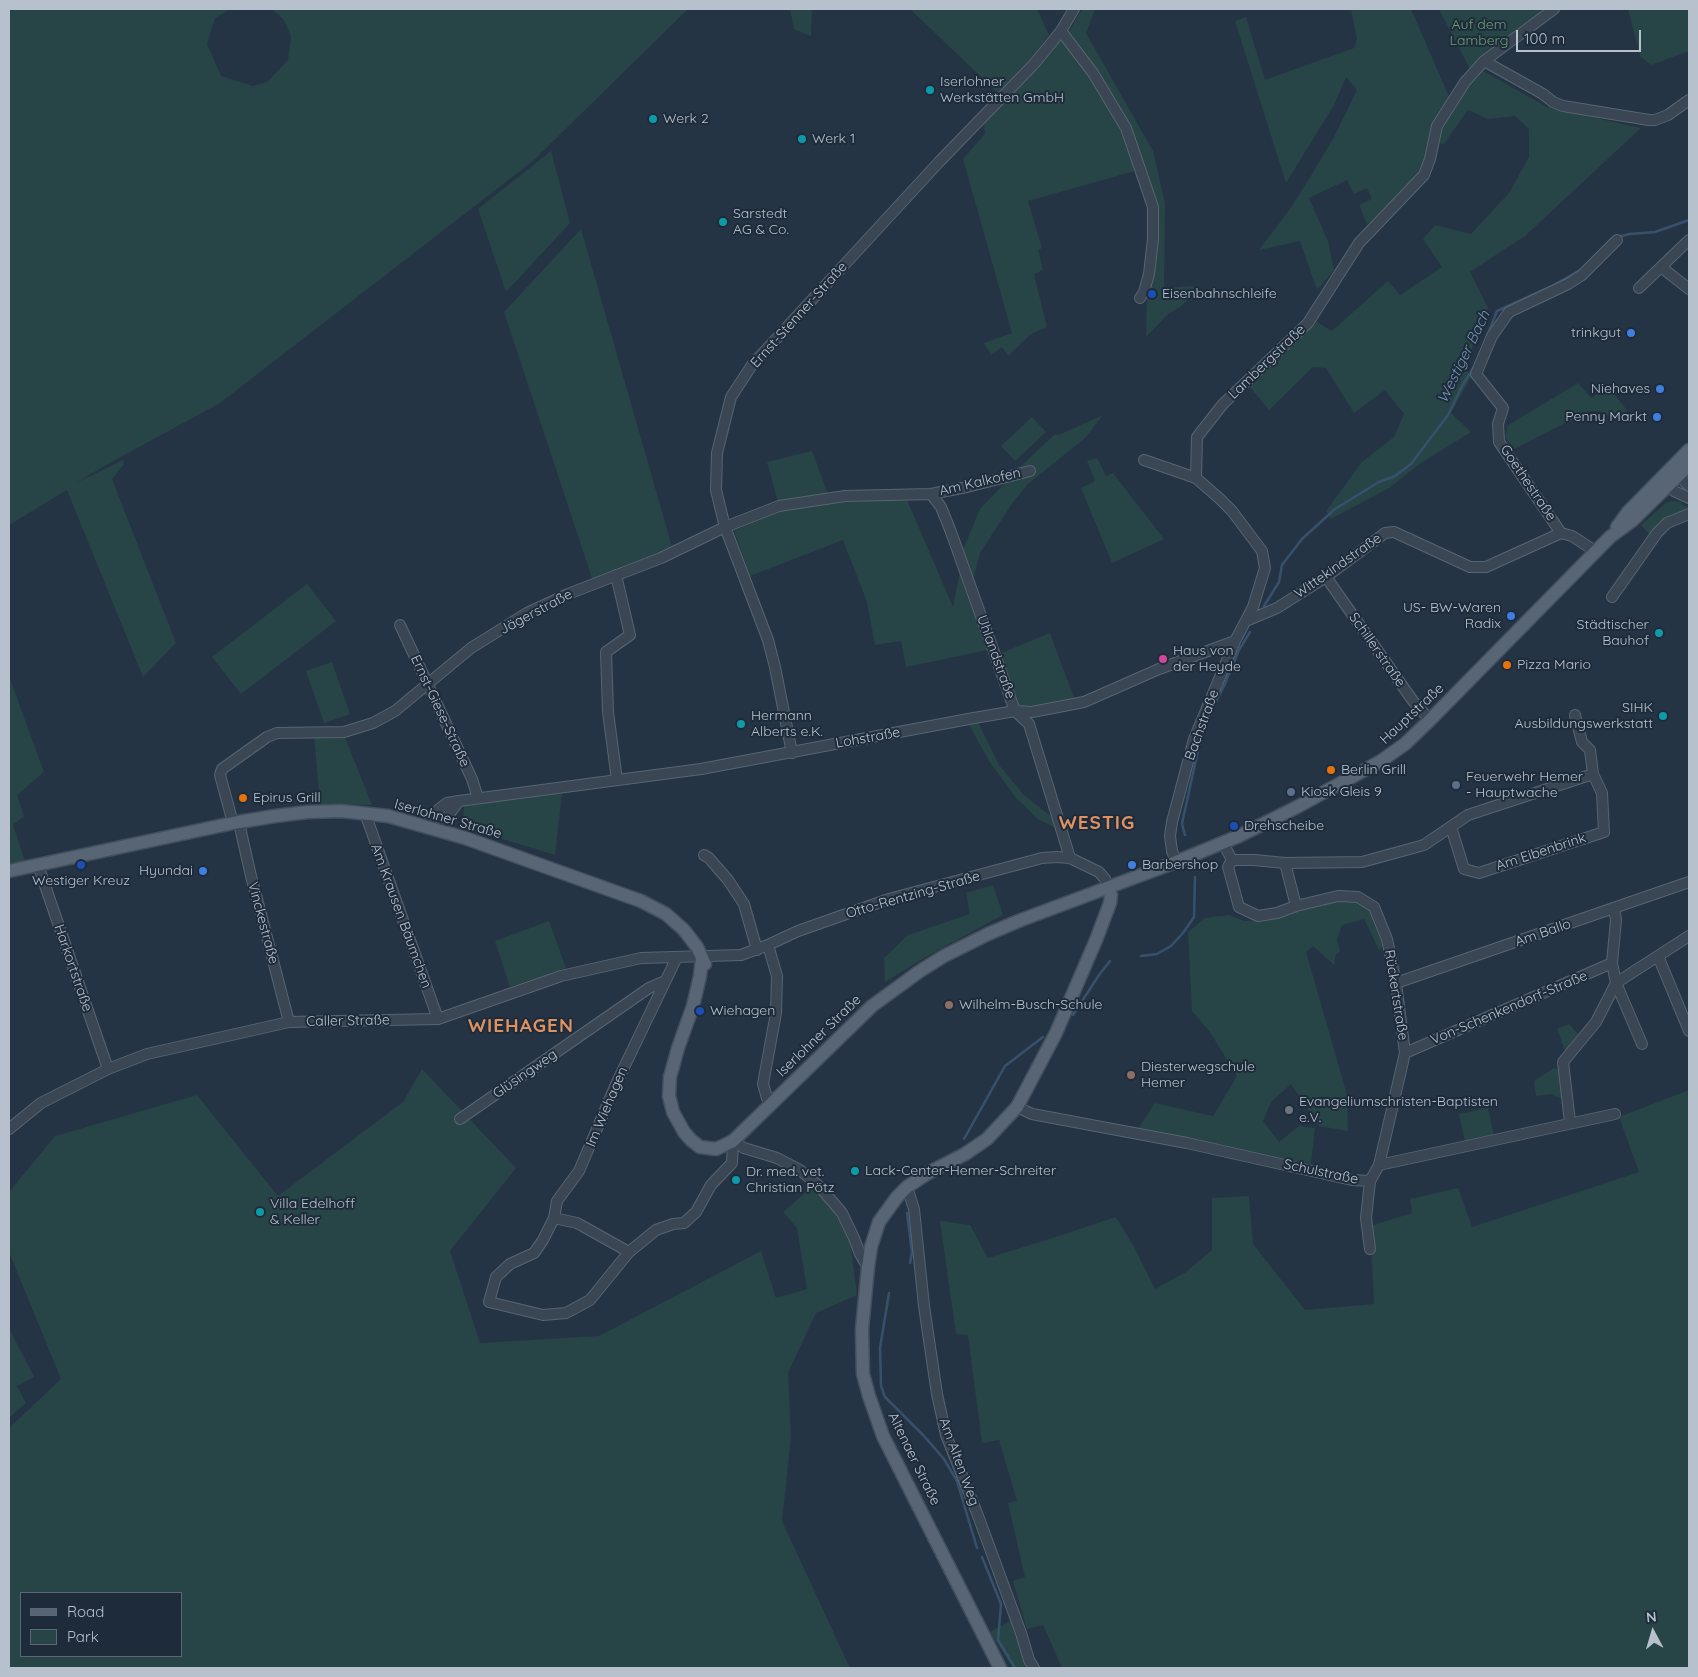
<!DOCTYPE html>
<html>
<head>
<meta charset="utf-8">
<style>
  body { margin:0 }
  #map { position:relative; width:1698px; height:1677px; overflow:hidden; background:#253445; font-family:Quicksand,sans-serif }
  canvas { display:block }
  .frame { position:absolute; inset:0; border:10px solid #b7c1ce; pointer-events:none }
  .legend { position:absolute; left:20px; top:1592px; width:162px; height:65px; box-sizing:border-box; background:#1e2b3a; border:1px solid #5b6775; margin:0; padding:6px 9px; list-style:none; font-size:15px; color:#b7c1ce }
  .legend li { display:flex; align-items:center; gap:10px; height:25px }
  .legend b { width:25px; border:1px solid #5b6775 }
  .north { position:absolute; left:1628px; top:1607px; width:50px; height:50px; -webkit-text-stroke:4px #1e2b3a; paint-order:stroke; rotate:354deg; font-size:14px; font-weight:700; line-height:20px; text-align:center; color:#b7c1ce }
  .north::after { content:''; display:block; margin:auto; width:18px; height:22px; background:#b7c1ce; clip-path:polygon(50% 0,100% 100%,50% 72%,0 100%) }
  .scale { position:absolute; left:1516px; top:30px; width:125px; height:22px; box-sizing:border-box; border:2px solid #b7c1ce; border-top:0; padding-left:6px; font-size:15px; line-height:18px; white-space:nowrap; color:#b7c1ce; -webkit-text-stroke:4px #1e2b3a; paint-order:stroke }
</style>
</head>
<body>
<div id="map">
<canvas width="1698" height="1677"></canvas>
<div class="frame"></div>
<ul class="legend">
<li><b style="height:6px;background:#586574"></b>Road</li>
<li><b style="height:14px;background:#274446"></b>Park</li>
</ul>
<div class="north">N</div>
<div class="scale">100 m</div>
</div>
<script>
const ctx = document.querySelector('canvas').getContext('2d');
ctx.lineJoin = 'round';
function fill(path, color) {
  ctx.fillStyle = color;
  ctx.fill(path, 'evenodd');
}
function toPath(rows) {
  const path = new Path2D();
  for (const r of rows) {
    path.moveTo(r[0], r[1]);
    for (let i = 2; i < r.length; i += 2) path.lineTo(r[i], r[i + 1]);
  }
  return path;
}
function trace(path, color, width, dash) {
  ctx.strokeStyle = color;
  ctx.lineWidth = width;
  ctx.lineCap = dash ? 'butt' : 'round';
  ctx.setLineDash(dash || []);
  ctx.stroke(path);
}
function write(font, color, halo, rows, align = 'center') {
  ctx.font = font + ' Quicksand,sans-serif';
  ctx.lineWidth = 4;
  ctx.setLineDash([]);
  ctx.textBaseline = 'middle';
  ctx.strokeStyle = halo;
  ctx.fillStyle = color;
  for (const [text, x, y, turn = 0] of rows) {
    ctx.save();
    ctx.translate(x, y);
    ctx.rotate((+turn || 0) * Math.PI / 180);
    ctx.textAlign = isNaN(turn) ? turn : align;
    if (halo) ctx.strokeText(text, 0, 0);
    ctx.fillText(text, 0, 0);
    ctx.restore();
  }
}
const green = toPath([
  [9,9,231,9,215,18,207,44,221,76,253,86,267,82,288,60,291,36,284,20,272,9,688,9,533,161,220,403,106,465,76,483,123,460,124,464,112,479,176,643,143,677,67,490,9,525],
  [790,9,812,9,811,36,794,29],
  [910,9,1037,9,1049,35,1033,56,998,93],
  [1082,9,1095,9,1086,33,1153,151,1165,203,1164,288,1193,286,1195,293,1180,307,1168,314,1146,337,1147,297,1155,207,1102,82,1069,32],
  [1351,9,1411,9,1450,99,1432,125,1422,170,1372,221,1367,224,1359,205,1372,199,1367,188,1354,194,1347,180,1309,198,1328,241,1334,270,1317,290,1300,241,1259,250,1290,209,1312,174,1334,137,1357,90,1346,77,1334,105,1286,183,1235,21,1246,17,1265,80,1354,48,1357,39],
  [1439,9,1548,9,1470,69],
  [1628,9,1689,9,1689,51,1651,65,1640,56],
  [1060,38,1087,74,1123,131,1135,171,1028,201,1042,248,1038,250,1043,270,1034,274,1047,327,1031,334,1008,356,1002,347,991,355,984,343,1012,333,963,159,985,134,984,123],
  [1483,71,1547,107,1641,128,1525,236,1470,272,1488,308,1465,367,1471,377,1451,413,1471,432,1421,463,1389,488,1331,519,1326,511,1362,462,1394,437,1404,414,1385,390,1354,413,1326,368,1313,367,1269,410,1250,387,1317,322,1332,331,1388,281,1400,295,1442,267,1423,239,1435,225,1471,234,1509,193,1529,157,1529,129,1515,116,1488,119,1468,110,1443,145,1437,141,1439,131,1454,103],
  [551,151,570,223,506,292,478,209],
  [581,229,673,550,593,581,504,312],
  [1578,383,1591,398,1608,387,1627,410,1615,419,1598,411,1589,411,1514,449,1505,438,1508,425],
  [1103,415,1085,438,1028,484,1013,502,980,553,973,580,962,552,980,509,1022,465,1055,434,1059,435],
  [1032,417,1046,432,1015,461,1001,446],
  [812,451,828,494,778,502,767,462],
  [1097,458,1106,476,1113,473,1164,539,1112,563,1081,488,1095,481,1087,461],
  [847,499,907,500,953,607,960,572,988,650,906,667,901,641,875,645,867,602,843,540,750,576,734,530,741,524,779,511],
  [1673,501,1681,502,1682,505,1689,507,1689,513,1662,522,1649,534,1641,525,1666,503],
  [307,584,336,621,241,694,212,657],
  [1050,633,1075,701,1033,709,1018,707,999,654],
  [332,662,350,714,324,723,306,671],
  [9,676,44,772,17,795,24,816,13,825,25,861,9,865],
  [977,720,999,765,1024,795,1058,822,1058,829,1038,819,1016,798,989,761,968,723],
  [344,735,372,805,320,804,314,736],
  [562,793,555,855,463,827,464,806],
  [993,885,1003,915,929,955,885,982,884,958,908,935,970,914,966,893],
  [1338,899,1358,899,1370,907,1385,944,1379,950,1364,919,1342,925,1337,939,1340,952,1336,954,1334,965,1313,946,1306,952,1347,1095,1348,1131,1319,1126,1291,1084,1271,1102,1263,1121,1279,1142,1299,1126,1315,1128,1311,1164,1136,1132,1155,1103,1213,1116,1237,1076,1210,1032,1192,1011,1188,932,1205,918,1229,915,1244,921,1269,920],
  [549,921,566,968,510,987,495,941],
  [1569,1024,1581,1037,1566,1054,1557,1029],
  [1554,1068,1559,1070,1562,1099,1551,1094,1536,1096,1534,1081],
  [422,1069,516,1168,450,1251,480,1343,599,1336,761,1251,776,1298,807,1289,797,1228,783,1212,814,1185,839,1215,850,1241,857,1295,816,1313,788,1373,791,1437,782,1521,850,1668,9,1668,9,1428,61,1379,9,1252,9,1192,55,1136,197,1095,278,1196,403,1102],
  [21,1593,181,1593,181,1656,21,1656],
  [1689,1090,1689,1668,1062,1668,1043,1625,1027,1629,1013,1581,1025,1577,1008,1503,1017,1501,999,1440,982,1443,968,1335,956,1334,940,1221,970,1225,988,1258,1059,1236,1116,1217,1133,1245,1155,1289,1186,1272,1212,1250,1212,1198,1249,1196,1253,1244,1305,1310,1374,1304,1370,1226,1412,1213,1410,1199,1458,1188,1472,1227,1639,1172,1619,1117],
  [1488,1108,1494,1136,1465,1142,1459,1114],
  [9,1328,34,1377,17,1386,26,1403,9,1418],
  [1014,1619,1031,1668,1013,1668,990,1632]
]);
const stream = toPath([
  [1617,237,1630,234,1655,232,1689,220],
  [1488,334,1497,311,1552,286,1582,269],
  [1264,606,1279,582,1282,565,1302,539,1335,509,1379,482,1395,476,1411,464,1448,415,1462,386,1474,367],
  [1209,715,1224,686,1239,650,1250,632],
  [1185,835,1182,824,1183,819,1202,732],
  [1141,956,1157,954,1171,946,1183,933,1194,917,1195,877],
  [1073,1015,1099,975,1110,961],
  [964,1139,1005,1066,1043,1037],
  [907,1213,912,1252,910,1263],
  [889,1293,880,1348,881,1386,885,1397,924,1436,944,1459,957,1481,977,1548],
  [982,1557,1001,1604,998,1640,1015,1668]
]);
const minor = toPath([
  [1061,31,1093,73,1126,128,1153,207,1153,239,1149,274,1144,292,1140,298],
  [1484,61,1543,94,1553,102,1563,106,1649,120,1655,120,1668,115,1689,100],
  [1661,267,1689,289],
  [1639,288,1689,240],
  [1144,460,1196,478,1220,499,1232,511,1262,551,1265,568,1253,607,1235,641,1194,739,1172,822,1170,836,1172,851,1176,862],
  [1196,478,1197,437,1223,404,1308,323,1359,243,1424,175,1430,159,1437,126,1465,82,1484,61,1554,9],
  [1689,486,1679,476,1674,473,1666,473,1667,480,1674,491,1689,498],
  [931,494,941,507,951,532,1015,711,1029,724,1070,858],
  [1561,533,1499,442,1498,424,1503,408,1476,374,1492,336,1509,312,1568,284,1582,275,1617,240],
  [616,575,630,635,606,652,608,712,617,780],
  [1326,577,1413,701,1430,720],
  [1612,597,1657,533,1667,523,1689,514],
  [1246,621,1277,608,1326,577,1385,533,1394,532,1470,567,1486,567,1561,533,1572,536,1595,551],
  [400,625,472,779,478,798],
  [792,753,775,667,768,640,725,527,716,490,717,453,731,397,752,365,939,162,1034,64,1061,31,1074,9],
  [365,813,438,1019],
  [233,823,220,775,222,769,267,737,277,733,344,732,373,723,395,711,471,648,527,613,568,594,661,558,725,527,779,506,845,496,931,494,967,487,1030,471],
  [239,823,251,876,289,1022],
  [427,826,430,820,439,809,447,803,459,801,701,769,974,718,1015,711,1032,712,1084,702,1159,669,1235,641],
  [1451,827,1464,869,1479,873,1604,832,1602,793,1593,774],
  [443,831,449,814,459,801],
  [1223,843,1232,860,1254,860,1285,863,1362,862,1424,845,1468,815,1593,774,1590,750,1582,742,1575,715],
  [704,855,709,858,728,880,744,904,757,950],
  [1232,860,1228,867,1239,907,1258,916,1277,913,1296,906,1338,896,1358,897,1374,907,1387,939,1396,983,1405,1053,1379,1165,1370,1181,1366,1218,1370,1249],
  [1285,863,1296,906],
  [38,865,108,1069],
  [1614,908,1616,920,1612,963,1616,983,1642,1044],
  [768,945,777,976,776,1013,763,1084,769,1105],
  [1658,956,1689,1031],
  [677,957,617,1082,579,1171,557,1201,554,1218,543,1240,534,1253,510,1264,496,1277,489,1302,543,1315,566,1313,590,1300,629,1252,656,1230,673,1224,684,1223,696,1212,711,1185,732,1163,733,1141],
  [1396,983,1689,882],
  [1405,1053,1612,963],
  [1017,1107,1032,1114,1187,1143,1352,1180,1370,1181],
  [460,1119,649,988,665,981],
  [1570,1122,1563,1062,1596,1022,1616,983,1689,936],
  [9,1129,41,1103,108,1069,147,1054,289,1022,438,1019,561,976,641,958,741,955,768,945,798,931,889,899,1042,858,1057,857,1070,858,1099,872,1105,879,1108,888],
  [733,1141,744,1148,777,1158,800,1170,820,1187,842,1213,854,1238,860,1254,868,1267],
  [1379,1165,1615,1114],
  [907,1187,914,1209,924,1306,937,1394,946,1435,977,1513,1021,1633,1029,1660,1034,1668],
  [554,1218,577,1223,629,1252]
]);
const major = toPath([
  [1617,527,1628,512,1689,450],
  [9,871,233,823,275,816,308,812,341,811,388,816,465,838,641,901,666,914,684,930,697,947,705,964],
  [702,958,700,976,693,1006,678,1048,670,1077,669,1096,673,1112,684,1132,691,1140,700,1147,716,1149,733,1141,872,1006,920,971,944,956,988,934,1021,920,1176,862,1239,836,1297,807,1381,761,1405,744,1430,720,1610,537,1633,520,1689,465],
  [1000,1668,883,1436,869,1396,863,1374,862,1329,868,1267,871,1247,879,1222,897,1197,907,1187,928,1173,965,1154,987,1139,1017,1107,1056,1033,1096,940,1110,903,1111,895,1108,888]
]);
const markers = [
  [930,90,5,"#0f9aa8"],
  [653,119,5,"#0f9aa8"],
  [802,139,5,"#0f9aa8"],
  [723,222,5,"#0f9aa8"],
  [1152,294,5,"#1a4fb4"],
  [1631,333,5,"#3f7fe0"],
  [1660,389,5,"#3f7fe0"],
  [1657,417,5,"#3f7fe0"],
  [1511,616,5,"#3f7fe0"],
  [1659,633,5,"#0f9aa8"],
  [1163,659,5,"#d1479c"],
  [1507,665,5,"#e8710a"],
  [1663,716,5,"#0f9aa8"],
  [741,724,5,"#0f9aa8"],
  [1331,770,5,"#e8710a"],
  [1456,785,5,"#5c6f8a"],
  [1291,792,5,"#5c6f8a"],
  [243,798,5,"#e8710a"],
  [1234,826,5,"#1a4fb4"],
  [81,865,5,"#1a4fb4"],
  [1132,865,5,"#3f7fe0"],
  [203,871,5,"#3f7fe0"],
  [949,1005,5,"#8d6e63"],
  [700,1011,5,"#1a4fb4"],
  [1131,1075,5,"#8d6e63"],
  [1289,1110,5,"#6b7280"],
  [855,1171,5,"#0f9aa8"],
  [736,1180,5,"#0f9aa8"],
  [260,1212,5,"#0f9aa8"]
];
const parkNames = [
  ["Auf dem",1479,25],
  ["Lamberg",1479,41]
];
const poiNames = [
  ["Iserlohner",940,82],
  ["Werkstätten GmbH",940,98],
  ["Werk 2",663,119],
  ["Werk 1",812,139],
  ["Sarstedt",733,214],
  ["AG & Co.",733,230],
  ["Eisenbahnschleife",1162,294],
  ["trinkgut",1621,333,"right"],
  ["Niehaves",1650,389,"right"],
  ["Penny Markt",1647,417,"right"],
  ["US- BW-Waren",1501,608,"right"],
  ["Radix",1501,624,"right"],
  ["Städtischer",1649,625,"right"],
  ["Bauhof",1649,641,"right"],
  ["Haus von",1173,651],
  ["der Heyde",1173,667],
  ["Pizza Mario",1517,665],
  ["SIHK",1653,708,"right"],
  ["Ausbildungswerkstatt",1653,724,"right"],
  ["Hermann",751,716],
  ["Alberts e.K.",751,732],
  ["Berlin Grill",1341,770],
  ["Feuerwehr Hemer",1466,777],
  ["- Hauptwache",1466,793],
  ["Kiosk Gleis 9",1301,792],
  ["Epirus Grill",253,798],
  ["Drehscheibe",1244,826],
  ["Barbershop",1142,865],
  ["Hyundai",193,871,"right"],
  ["Westiger Kreuz",81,881,"center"],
  ["Wilhelm-Busch-Schule",959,1005],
  ["Wiehagen",710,1011],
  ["Diesterwegschule",1141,1067],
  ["Hemer",1141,1083],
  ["Evangeliumschristen-Baptisten",1299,1102],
  ["e.V.",1299,1118],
  ["Lack-Center-Hemer-Schreiter",865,1171],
  ["Dr. med. vet.",746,1172],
  ["Christian Pötz",746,1188],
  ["Villa Edelhoff",270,1204],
  ["& Keller",270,1220]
];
const streetNames = [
  ["Ernst-Stenner-Straße",799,315,-48],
  ["Lambergstraße",1267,362,-44],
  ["Am Kalkofen",980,482,-13],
  ["Goethestraße",1528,483,56],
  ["Wittekindstraße",1338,566,-35],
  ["Jägerstraße",536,612,-28],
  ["Schillerstraße",1377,650,55],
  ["Uhlandstraße",996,657,70],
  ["Ernst-Giese-Straße",440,711,65],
  ["Hauptstraße",1412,714,-43],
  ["Bachstraße",1202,725,-70],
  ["Lohstraße",868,738,-10],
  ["Iserlohner Straße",448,819,16],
  ["Am Eibenbrink",1541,852,-18],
  ["Otto-Rentzing-Straße",913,895,-16],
  ["Am Krausen Bäumchen",401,916,70],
  ["Vinckestraße",263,923,75],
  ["Am Ballo",1543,933,-19],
  ["Harkortstraße",73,968,71],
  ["Rückertstraße",1396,995,81],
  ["Von-Schenkendorf-Straße",1509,1008,-23],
  ["Caller Straße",348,1021,-1],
  ["Iserlohner Straße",819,1036,-44],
  ["Glüsingweg",525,1074,-35],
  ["Im Wiehagen",607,1107,-67],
  ["Schulstraße",1321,1172,12],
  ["Altenaer Straße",914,1459,64],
  ["Am Alten Weg",959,1462,70]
];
const waterNames = [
  ["Westiger Bach",1464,357,-64]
];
const districtNames = [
  ["WESTIG",1097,823],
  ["WIEHAGEN",521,1026]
];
fill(green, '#274446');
trace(stream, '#37516d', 2.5);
trace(minor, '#586472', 12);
trace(major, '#434f5e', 15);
trace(minor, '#3a4654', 10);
trace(major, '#586574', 12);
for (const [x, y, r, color] of markers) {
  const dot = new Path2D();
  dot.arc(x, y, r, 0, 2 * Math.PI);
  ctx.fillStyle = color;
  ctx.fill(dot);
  trace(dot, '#1e2b3a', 2);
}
write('14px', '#6ca075', '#1e2b3a', parkNames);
write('14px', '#b7c1ce', '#1e2b3a', poiNames, 'left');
write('14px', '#b7c1ce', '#1e2b3a', streetNames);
write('italic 15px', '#7593b3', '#1e2b3a', waterNames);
ctx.letterSpacing = '1px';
write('bold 19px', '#de9161', '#1e2b3a', districtNames);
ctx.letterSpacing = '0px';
</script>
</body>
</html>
